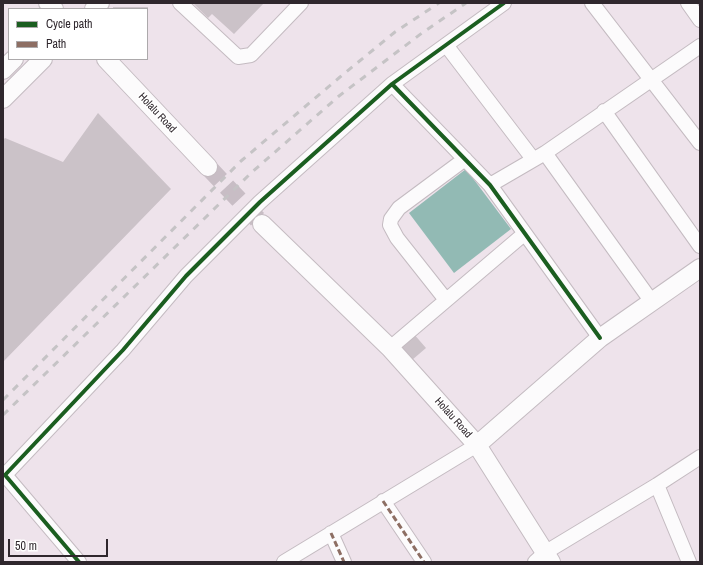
<!DOCTYPE html>
<html>
<head>
<meta charset="utf-8">
<style>
  body { margin:0 }
  #map { position:relative; width:703px; height:565px; overflow:hidden; background:#eee3eb; font-family:"Archivo Narrow",sans-serif }
  canvas { display:block }
  .frame { position:absolute; inset:0; border:4px solid #2f272d; pointer-events:none }
  .legend { position:absolute; left:8px; top:8px; width:140px; height:52px; box-sizing:border-box; background:#fff; border:1px solid #aca9ab; margin:0; padding:5px 7px; list-style:none; font-size:12px; color:#2f272d }
  .legend li { display:flex; align-items:center; gap:8px; height:20px }
  .legend b { width:20px; border:1px solid #aca9ab }
  .scale { position:absolute; left:8px; top:539px; width:100px; height:18px; box-sizing:border-box; border:2px solid #2f272d; border-top:0; padding-left:5px; font-size:12px; line-height:14px; white-space:nowrap; color:#2f272d; -webkit-text-stroke:3px #fff; paint-order:stroke }
</style>
</head>
<body>
<div id="map">
<canvas width="703" height="565"></canvas>
<div class="frame"></div>
<ul class="legend">
<li><b style="height:5px;background:#1b5e20"></b>Cycle path</li>
<li><b style="height:5px;background:#8d6e63"></b>Path</li>
</ul>
<div class="scale">50 m</div>
</div>
<script>
const ctx = document.querySelector('canvas').getContext('2d');
ctx.lineJoin = 'round';
function fill(path, color) {
  ctx.fillStyle = color;
  ctx.fill(path, 'evenodd');
}
function toPath(rows) {
  const path = new Path2D();
  for (const r of rows) {
    path.moveTo(r[0], r[1]);
    for (let i = 2; i < r.length; i += 2) path.lineTo(r[i], r[i + 1]);
  }
  return path;
}
function trace(path, color, width, dash) {
  ctx.strokeStyle = color;
  ctx.lineWidth = width;
  ctx.lineCap = dash ? 'butt' : 'round';
  ctx.setLineDash(dash || []);
  ctx.stroke(path);
}
function write(font, color, halo, rows, align = 'center') {
  ctx.font = font + ' "Archivo Narrow",sans-serif';
  ctx.lineWidth = 3;
  ctx.setLineDash([]);
  ctx.textBaseline = 'middle';
  ctx.strokeStyle = halo;
  ctx.fillStyle = color;
  for (const [text, x, y, turn = 0] of rows) {
    ctx.save();
    ctx.translate(x, y);
    ctx.rotate((+turn || 0) * Math.PI / 180);
    ctx.textAlign = isNaN(turn) ? turn : align;
    if (halo) ctx.strokeText(text, 0, 0);
    ctx.fillText(text, 0, 0);
    ctx.restore();
  }
}
const water = toPath([
  [466,169,511,229,454,273,409,213]
]);
const building = toPath([
  [193,3,264,3,234,34,212,14,208,18],
  [113,7,148,7,148,9,113,9],
  [98,113,171,189,3,362,3,140,5,138,63,162],
  [413,333,426,348,412,360,400,345]
]);
const majorTunnel = toPath([
  [208,167,262,224]
]);
const minor = toPath([
  [180,3,238,57,251,55,301,3],
  [592,3,700,143],
  [688,3,700,20],
  [446,45,533,159],
  [392,84,490,185,600,338],
  [604,111,700,246],
  [545,153,652,302],
  [490,185,545,153,700,46],
  [446,300,397,238,390,225,391,219,399,208,465,159],
  [390,348,524,234],
  [5,475,79,562],
  [3,477,123,350,186,276,260,202,392,84,504,3],
  [657,485,689,562],
  [383,501,424,562],
  [331,533,344,562],
  [284,562,477,445],
  [535,562,546,552,657,485,700,457]
]);
const major = toPath([
  [48,3,54,9],
  [94,9,100,3],
  [106,59,208,167],
  [3,70,14,59],
  [3,99,43,59],
  [262,224,390,348,477,445,551,562],
  [477,445,600,338,700,268]
]);
const rail = toPath([
  [3,400,241,161,340,77,395,32,439,3],
  [3,415,251,173,339,96,422,33,466,3]
]);
const quiet = toPath([
  [383,501,424,562],
  [331,533,344,562]
]);
const cycleway = toPath([
  [392,84,490,185,600,338],
  [79,562,5,475,123,350,186,276,260,202,392,84,504,3]
]);
const streetNames = [
  ["Holalu Road",157,113,47],
  ["Holalu Road",453,418,48]
];
fill(water, '#92bab4');
fill(building, '#cbc2c8');
trace(majorTunnel, '#c8bdc5', 18, [18, 9]);
trace(minor, '#c4bbc1', 16);
trace(major, '#c4bbc1', 20);
trace(minor, '#fcfbfc', 14);
trace(major, '#fcfbfc', 18);
trace(rail, '#c5c3c5', 3, [7, 7]);
trace(quiet, '#8d6e63', 3, [6, 3]);
trace(cycleway, '#1b5e20', 4);
write('11px', '#2f272d', '#fff', streetNames);
</script>
</body>
</html>
